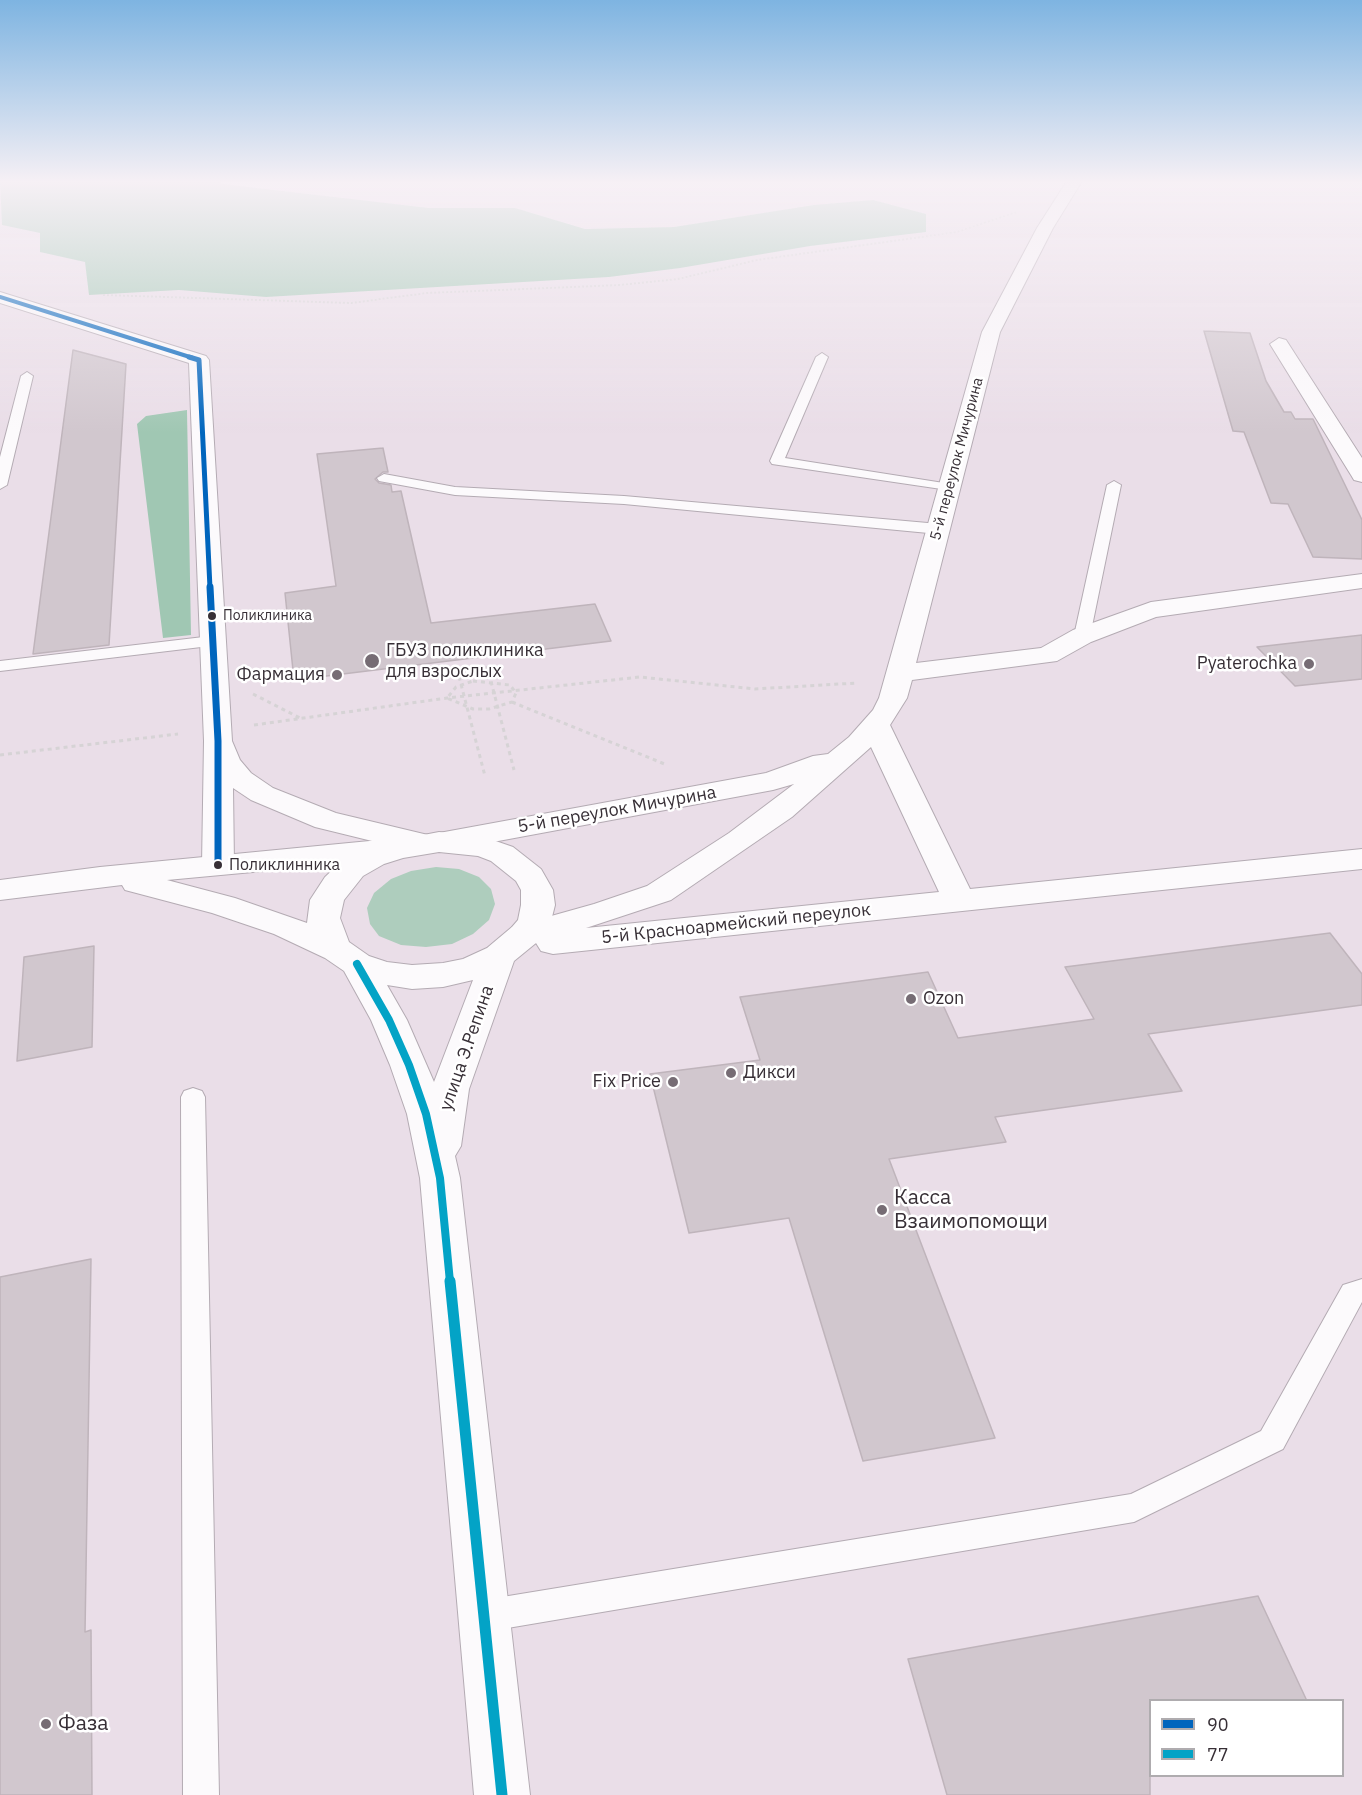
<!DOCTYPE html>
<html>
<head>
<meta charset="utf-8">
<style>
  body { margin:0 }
  #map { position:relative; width:1362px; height:1795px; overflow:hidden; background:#eadee8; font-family:"IBM Plex Sans",sans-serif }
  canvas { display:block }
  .legend { position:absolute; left:1149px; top:1699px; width:195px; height:78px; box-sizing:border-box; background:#fff; border:2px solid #afacaf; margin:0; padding:8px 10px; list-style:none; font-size:18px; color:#372f36 }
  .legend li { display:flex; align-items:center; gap:12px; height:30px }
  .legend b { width:30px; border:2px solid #afacaf }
</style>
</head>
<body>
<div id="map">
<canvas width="1362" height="1795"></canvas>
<ul class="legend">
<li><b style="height:8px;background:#0065bd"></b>90</li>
<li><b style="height:8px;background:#03a3c6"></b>77</li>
</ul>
</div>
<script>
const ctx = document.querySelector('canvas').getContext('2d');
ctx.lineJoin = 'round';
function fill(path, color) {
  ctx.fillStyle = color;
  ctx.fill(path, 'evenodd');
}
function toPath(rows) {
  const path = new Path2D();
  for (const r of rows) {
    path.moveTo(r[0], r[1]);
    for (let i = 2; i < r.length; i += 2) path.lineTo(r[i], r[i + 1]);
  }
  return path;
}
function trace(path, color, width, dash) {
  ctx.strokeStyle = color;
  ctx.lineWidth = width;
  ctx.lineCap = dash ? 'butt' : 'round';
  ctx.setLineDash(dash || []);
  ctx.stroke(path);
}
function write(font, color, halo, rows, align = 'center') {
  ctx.font = font + ' "IBM Plex Sans",sans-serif';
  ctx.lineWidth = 5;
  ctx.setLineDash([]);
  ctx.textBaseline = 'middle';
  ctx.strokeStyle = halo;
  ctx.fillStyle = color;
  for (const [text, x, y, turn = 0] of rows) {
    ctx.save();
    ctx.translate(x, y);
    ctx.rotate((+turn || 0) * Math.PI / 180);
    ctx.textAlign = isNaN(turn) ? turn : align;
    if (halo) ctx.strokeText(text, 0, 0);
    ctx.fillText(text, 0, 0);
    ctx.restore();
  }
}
const green = toPath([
  [436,867,459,869,479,877,491,889,495,904,489,920,473,934,452,944,426,947,401,945,379,936,370,924,367,908,374,893,391,879,411,871]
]);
const forest = toPath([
  [0,181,220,181,222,184,429,208,515,208,585,229,674,227,814,205,873,200,926,214,926,232,810,246,680,268,609,277,266,297,179,290,89,295,85,262,40,252,40,233,2,225],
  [187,410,191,635,163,638,137,424,146,416]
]);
const building = toPath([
  [1204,331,1250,333,1266,381,1284,412,1291,412,1295,419,1313,419,1362,520,1362,559,1313,557,1288,504,1271,503,1244,432,1233,431,1204,331],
  [73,350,126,364,109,645,33,654,73,350],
  [383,448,388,472,383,472,375,479,379,483,391,485,392,492,401,491,431,623,595,604,611,641,294,680,285,593,336,586,317,454,383,448],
  [1362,635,1362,679,1295,686,1257,647,1362,635],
  [1330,933,1362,974,1362,1005,1148,1034,1182,1091,995,1117,1006,1142,889,1159,995,1438,863,1461,789,1218,689,1233,650,1074,760,1060,740,997,928,972,958,1038,1094,1019,1065,967,1330,933],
  [94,946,92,1047,17,1061,24,957,94,946],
  [91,1259,85,1632,91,1630,92,1795,0,1795,0,1277,91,1259],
  [1258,1596,1307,1701,1150,1701,1150,1795,947,1795,908,1659,1258,1596]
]);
const pathFar1 = toPath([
  [103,295,351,303,427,293,620,285,678,279,757,260,957,232,1017,212]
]);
const path = toPath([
  [487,666,514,770],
  [457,669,485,776],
  [473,681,510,685,516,693,512,702,489,709,473,709,447,698,456,687,473,681],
  [253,694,300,718],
  [512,702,667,765],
  [254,725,447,698,640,677,755,689,857,683],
  [0,755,178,734]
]);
const lane = toPath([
  [822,353,828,357,785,458,950,484,957,488,955,491,772,464,770,461,816,357,822,353],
  [27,372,33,376,7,485,0,489,0,457,21,376,27,372],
  [384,474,455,487,624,496,939,524,947,529,939,534,624,504,455,495,379,481,377,478,384,474],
  [1114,481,1121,485,1090,636,1082,641,1074,636,1107,485,1114,481],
  [212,636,218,637,220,641,218,645,0,671,0,661,212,636],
  [193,1088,202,1091,205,1097,219,1795,183,1795,181,1097,184,1091,193,1088],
  [1362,1279,1362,1302,1283,1449,1134,1522,484,1632,472,1627,468,1616,472,1605,484,1600,1131,1494,1261,1431,1343,1285,1362,1279]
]);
const street = toPath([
  [1067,181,1082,181,1053,228,1000,332,916,663,1041,648,1073,630,1151,602,1362,574,1362,588,1156,617,1091,642,1057,661,912,680,907,698,890,725,970,889,1362,849,1362,869,553,954,541,951,536,943,524,946,512,943,507,935,512,927,594,904,647,886,729,833,794,784,773,790,439,852,432,850,421,853,315,827,251,800,233,788,234,865,229,872,218,875,207,872,202,865,204,741,189,363,0,303,0,292,206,356,209,360,232,741,240,760,251,773,273,788,336,813,428,835,766,773,813,756,828,754,849,737,873,710,879,698,982,332,1037,228,1067,181],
  [871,747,939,892,586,928,671,900,792,817,871,747],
  [1279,338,1286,340,1362,458,1362,482,1354,480,1351,475,1270,344,1279,338]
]);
const secondary = toPath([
  [439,832,484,837,513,847,541,869,553,890,555,905,551,921,536,943,514,961,469,1089,461,1146,455,1156,460,1178,530,1795,474,1795,420,1178,407,1114,390,1065,371,1020,344,971,325,958,274,934,212,913,125,890,122,885,0,900,0,880,100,867,380,840,387,842,439,832],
  [439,852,478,856,491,861,516,881,521,890,521,905,518,920,512,927,487,948,463,959,443,963,412,965,387,962,369,956,349,942,340,918,344,900,363,876,384,864,403,858,439,852],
  [339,864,325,877,310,900,307,923,235,898,167,880,339,864],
  [473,980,434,1082,407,1020,387,985,412,989,443,987,473,980]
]);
const bus1Far2 = toPath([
  [0,297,193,358]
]);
const bus1Far1 = toPath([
  [189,357,199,360,210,588]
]);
const bus1 = toPath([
  [210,587,218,741,218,865]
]);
const bus2Far1 = toPath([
  [357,964,389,1020,409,1065,426,1114,440,1178,450,1282]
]);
const bus2 = toPath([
  [450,1281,502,1795]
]);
const markers = [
  [212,616,5,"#372f36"],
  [372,661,8,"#766c74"],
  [1309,664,6,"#766c74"],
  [337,675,6,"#766c74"],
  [218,865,5,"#372f36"],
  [911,999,6,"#766c74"],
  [731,1073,6,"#766c74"],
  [673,1082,6,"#766c74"],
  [882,1210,6,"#766c74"],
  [46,1724,6,"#766c74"]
];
const farBusnames = [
  ["Поликлиника",223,616]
];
const farStreetnames = [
  ["5-й переулок Мичурина",957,459,-75]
];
const busNames = [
  ["Поликлинника",229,865]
];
const poiNames = [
  ["ГБУЗ поликлиника",386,651],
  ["для взрослых",386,672],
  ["Pyaterochka",1297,664,"right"],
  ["Фармация",325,675,"right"],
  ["Ozon",923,999],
  ["Дикси",743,1073],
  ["Fix Price",661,1082,"right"]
];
const streetNames = [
  ["5-й переулок Мичурина",617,810,-10],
  ["5-й Красноармейский переулок",736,924,-6],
  ["улица Э.Репина",467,1048,-71]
];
const nearPoinames = [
  ["Касса",894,1198],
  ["Взаимопомощи",894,1222],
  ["Фаза",58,1724]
];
fill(green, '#aecdbd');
fill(forest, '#a0c7b3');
fill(building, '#d1c7ce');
trace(building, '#bfb4bb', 1.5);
trace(lane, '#b4abb3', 2);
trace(street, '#b4abb3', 2);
trace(secondary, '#b4abb3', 2);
trace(pathFar1, '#d6d3d5', 2, [2, 2]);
trace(path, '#d6d3d5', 3, [4, 4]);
fill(lane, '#fcfafc');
fill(street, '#fcfafc');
fill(secondary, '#fcfafc');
trace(bus1Far2, '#0065bd', 4);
trace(bus1Far1, '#0065bd', 5);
trace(bus1, '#0065bd', 7);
trace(bus2Far1, '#03a3c6', 8);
trace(bus2, '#03a3c6', 11);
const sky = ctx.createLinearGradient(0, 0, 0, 433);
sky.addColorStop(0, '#7eb4e1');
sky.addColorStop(0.42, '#f6f0f5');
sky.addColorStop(1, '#f6f0f500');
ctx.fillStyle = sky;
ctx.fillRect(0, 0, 1362, 433);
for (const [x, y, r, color] of markers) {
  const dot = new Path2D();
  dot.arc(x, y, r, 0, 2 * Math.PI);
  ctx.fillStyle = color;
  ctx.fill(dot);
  trace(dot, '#fff', 2);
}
write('14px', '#372f36', '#fff', farBusnames, 'left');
write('15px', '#372f36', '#fff', farStreetnames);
write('16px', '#372f36', '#fff', busNames, 'left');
write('18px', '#372f36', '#fff', poiNames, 'left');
write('18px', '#372f36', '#fff', streetNames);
write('21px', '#372f36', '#fff', nearPoinames, 'left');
</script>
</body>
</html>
